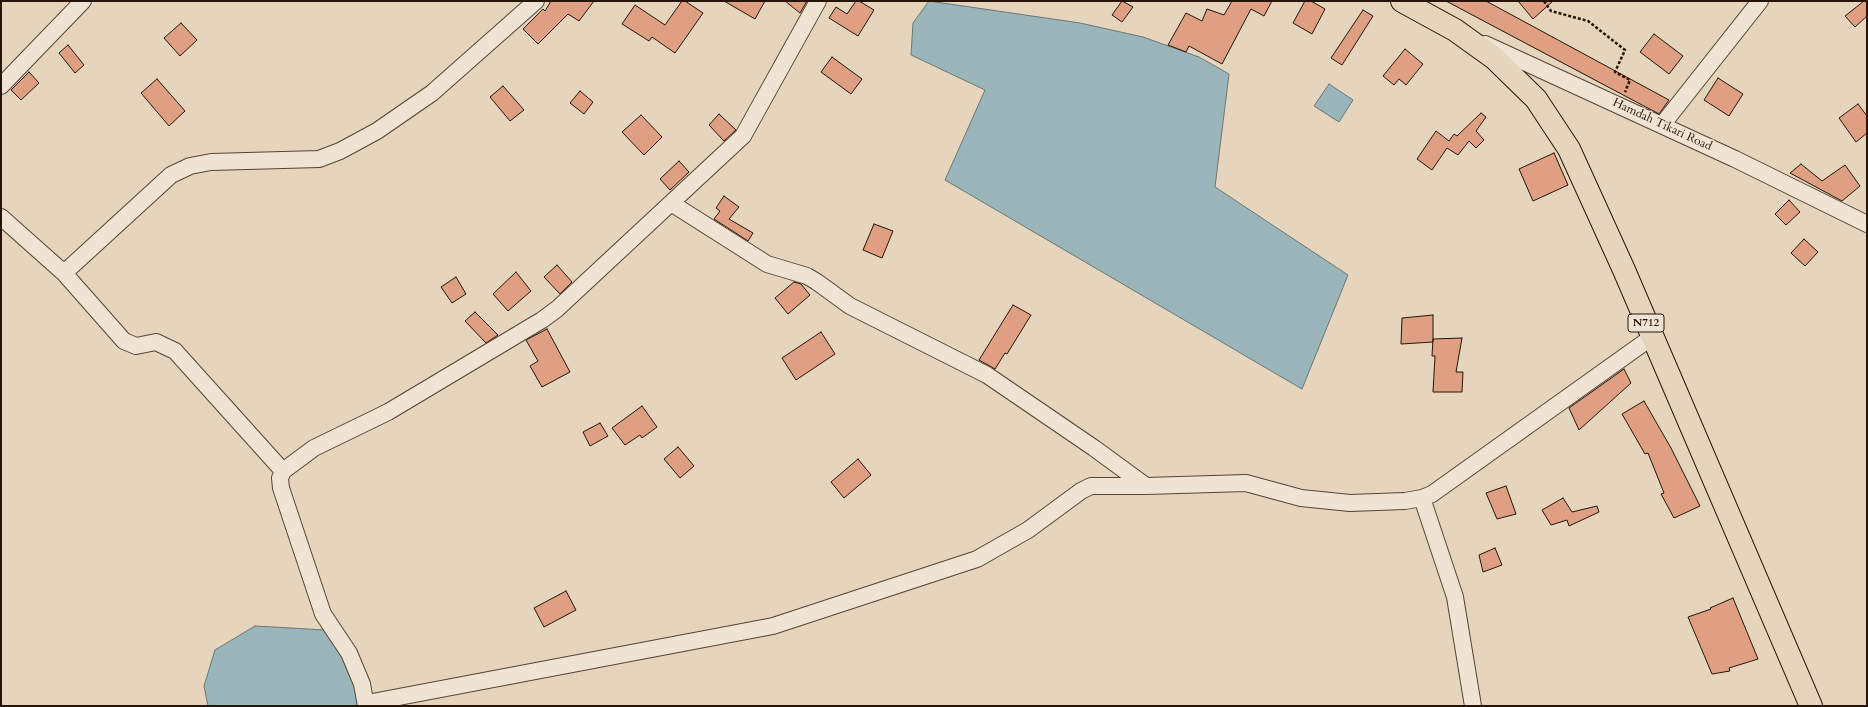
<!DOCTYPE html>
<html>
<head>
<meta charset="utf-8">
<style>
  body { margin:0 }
  #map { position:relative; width:1868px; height:707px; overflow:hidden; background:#e6d5bd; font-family:Cardo,serif }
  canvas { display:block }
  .frame { position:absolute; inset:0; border:2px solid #261407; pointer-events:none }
</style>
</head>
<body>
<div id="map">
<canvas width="1868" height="707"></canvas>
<div class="frame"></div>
</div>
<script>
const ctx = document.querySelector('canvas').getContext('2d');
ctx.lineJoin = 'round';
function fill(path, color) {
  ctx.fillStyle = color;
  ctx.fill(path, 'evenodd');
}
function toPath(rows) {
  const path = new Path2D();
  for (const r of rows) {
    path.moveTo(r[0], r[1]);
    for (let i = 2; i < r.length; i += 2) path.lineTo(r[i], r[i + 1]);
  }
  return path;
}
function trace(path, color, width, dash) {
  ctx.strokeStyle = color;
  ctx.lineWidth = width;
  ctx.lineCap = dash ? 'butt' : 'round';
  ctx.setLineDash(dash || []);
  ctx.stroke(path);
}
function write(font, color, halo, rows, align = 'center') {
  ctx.font = font + ' Cardo,serif';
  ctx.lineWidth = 3;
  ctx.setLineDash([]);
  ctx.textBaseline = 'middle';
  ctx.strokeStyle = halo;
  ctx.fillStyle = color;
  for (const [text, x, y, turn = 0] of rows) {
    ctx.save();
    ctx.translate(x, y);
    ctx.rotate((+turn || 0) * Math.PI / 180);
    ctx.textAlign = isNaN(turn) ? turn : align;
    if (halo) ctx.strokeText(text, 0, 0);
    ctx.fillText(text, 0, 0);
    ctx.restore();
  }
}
const water = toPath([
  [929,1,1080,23,1143,37,1199,57,1229,74,1215,187,1348,275,1302,389,945,180,985,90,911,55,913,23,929,1],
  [1329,84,1353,100,1339,122,1314,106,1329,84],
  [255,626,326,630,346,651,361,706,208,706,204,686,215,650,255,626]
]);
const building = toPath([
  [551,1,594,1,579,21,568,14,538,44,523,29,543,9,545,11,551,1],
  [682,1,685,1,703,13,675,53,652,37,649,41,622,24,635,5,665,25,682,1],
  [724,1,765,1,755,19,724,1],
  [785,1,807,1,800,13,785,1],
  [856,1,859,1,874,10,858,36,829,18,836,7,847,14,856,1],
  [1122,1,1133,7,1122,22,1112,15,1122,1],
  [1232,1,1272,1,1264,16,1251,9,1222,64,1189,46,1186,52,1168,45,1186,13,1202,21,1207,9,1224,15,1232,1],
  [1305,1,1311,1,1325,9,1312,34,1293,23,1305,1],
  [1446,1,1486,1,1669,100,1659,114,1446,1],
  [1518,1,1553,1,1533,19,1518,1],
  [1864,1,1867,1,1867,16,1855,27,1845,16,1864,1],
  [1363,10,1373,16,1342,65,1331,58,1363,10],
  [181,23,197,40,180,56,164,38,181,23],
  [1654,34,1683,56,1669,74,1640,52,1654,34],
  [68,45,84,65,75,73,59,53,68,45],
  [1405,49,1423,64,1406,85,1399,79,1394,85,1383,76,1405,49],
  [832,57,862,79,851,94,821,72,832,57],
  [29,72,39,83,21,100,11,90,29,72],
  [1718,78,1743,94,1729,116,1704,100,1718,78],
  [157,79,185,111,169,126,141,93,157,79],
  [503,86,524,110,510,121,490,97,503,86],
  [580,91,593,102,584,114,570,103,580,91],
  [1858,104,1867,116,1867,133,1856,142,1839,118,1858,104],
  [1481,113,1486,117,1476,131,1484,140,1476,148,1469,141,1458,155,1447,148,1432,170,1417,159,1436,131,1449,141,1454,134,1457,136,1481,113],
  [719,114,736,130,724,141,709,125,719,114],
  [641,115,662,137,644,155,622,132,641,115],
  [1554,153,1568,185,1533,201,1519,169,1554,153],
  [679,161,689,172,670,190,660,179,679,161],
  [1801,164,1822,181,1845,165,1860,186,1842,201,1790,173,1801,164],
  [724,196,739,207,729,219,753,233,748,241,714,219,720,211,716,208,724,196],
  [1789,200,1800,212,1786,225,1775,214,1789,200],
  [874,224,893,231,882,258,863,250,874,224],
  [1804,239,1818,252,1805,266,1791,253,1804,239],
  [557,265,572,282,560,294,544,277,557,265],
  [516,272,531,291,508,311,493,294,516,272],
  [456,277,466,294,452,303,441,287,456,277],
  [794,282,801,284,810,295,788,314,775,298,794,282],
  [1013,305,1031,315,1007,354,1005,353,995,369,979,360,1013,305],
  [475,312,498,335,486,343,465,321,475,312],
  [1433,315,1433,342,1401,344,1402,318,1433,315],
  [547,329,570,372,542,387,530,366,538,361,526,340,547,329],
  [821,332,835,354,796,380,782,358,821,332],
  [1462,338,1456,372,1463,372,1462,392,1433,392,1435,356,1432,356,1433,339,1462,338],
  [1624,369,1631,383,1579,430,1569,408,1624,369],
  [1644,401,1671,448,1700,506,1674,518,1661,494,1664,493,1648,453,1645,454,1622,414,1644,401],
  [642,406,657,427,642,438,640,435,625,445,612,428,642,406],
  [600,423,608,436,590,446,583,432,600,423],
  [678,447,694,466,680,478,664,459,678,447],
  [858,459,871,475,844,498,831,482,858,459],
  [1506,486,1516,514,1497,519,1486,493,1506,486],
  [1563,498,1572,512,1597,506,1599,512,1569,526,1567,520,1551,525,1542,510,1563,498],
  [1495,548,1502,565,1483,572,1479,555,1495,548],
  [566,591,576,610,544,627,534,608,566,591],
  [1733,598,1758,659,1729,668,1730,671,1712,674,1688,617,1711,609,1710,608,1733,598]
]);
const path = toPath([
  [1544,1,1551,11,1588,21,1625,50,1615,72,1630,80,1625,92]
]);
const minor = toPath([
  [1485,44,1735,159,1867,224],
  [1,86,83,1],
  [1662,125,1760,1],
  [671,203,767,264,807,276,817,282,850,306,987,375,1094,448,1146,486],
  [1,217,64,273,124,341,136,346,156,342,175,351,283,471],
  [64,273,171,175,190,166,211,162,319,159,340,151,377,131,432,93,536,1],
  [367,703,773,626,977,559,1028,530,1081,491,1091,486,1146,486,1246,483,1301,498,1350,503,1405,501,1422,498],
  [366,706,362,684,349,653,323,614,281,488,280,478,283,471,314,448,388,412,542,320,557,309,743,136,818,1],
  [1473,706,1455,597,1422,498,1432,494,1652,337]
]);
const highway = toPath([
  [1402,1,1455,30,1494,58,1536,99,1569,149,1624,270,1811,706]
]);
const shields = [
  [1646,323,36]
];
const shieldNames = [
  ["N712",1646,323]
];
const streetNames = [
  ["Hamdah Tikari Road",1662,125,25]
];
fill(water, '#9ab6bb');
trace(water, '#6c7573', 1);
fill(building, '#df9f83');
trace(building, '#261407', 1);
trace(minor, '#564434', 18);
trace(highway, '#261407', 24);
trace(path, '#261407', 2.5, [3, 2]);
trace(minor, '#efe4d4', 16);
trace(highway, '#e6d5bd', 22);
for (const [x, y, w] of shields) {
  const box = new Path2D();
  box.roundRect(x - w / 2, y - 9, w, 18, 3);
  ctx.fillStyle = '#efe4d4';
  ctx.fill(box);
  trace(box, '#261407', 1);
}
write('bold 11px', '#261407', null, shieldNames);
write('12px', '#261407', '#efe4d4', streetNames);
</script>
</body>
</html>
